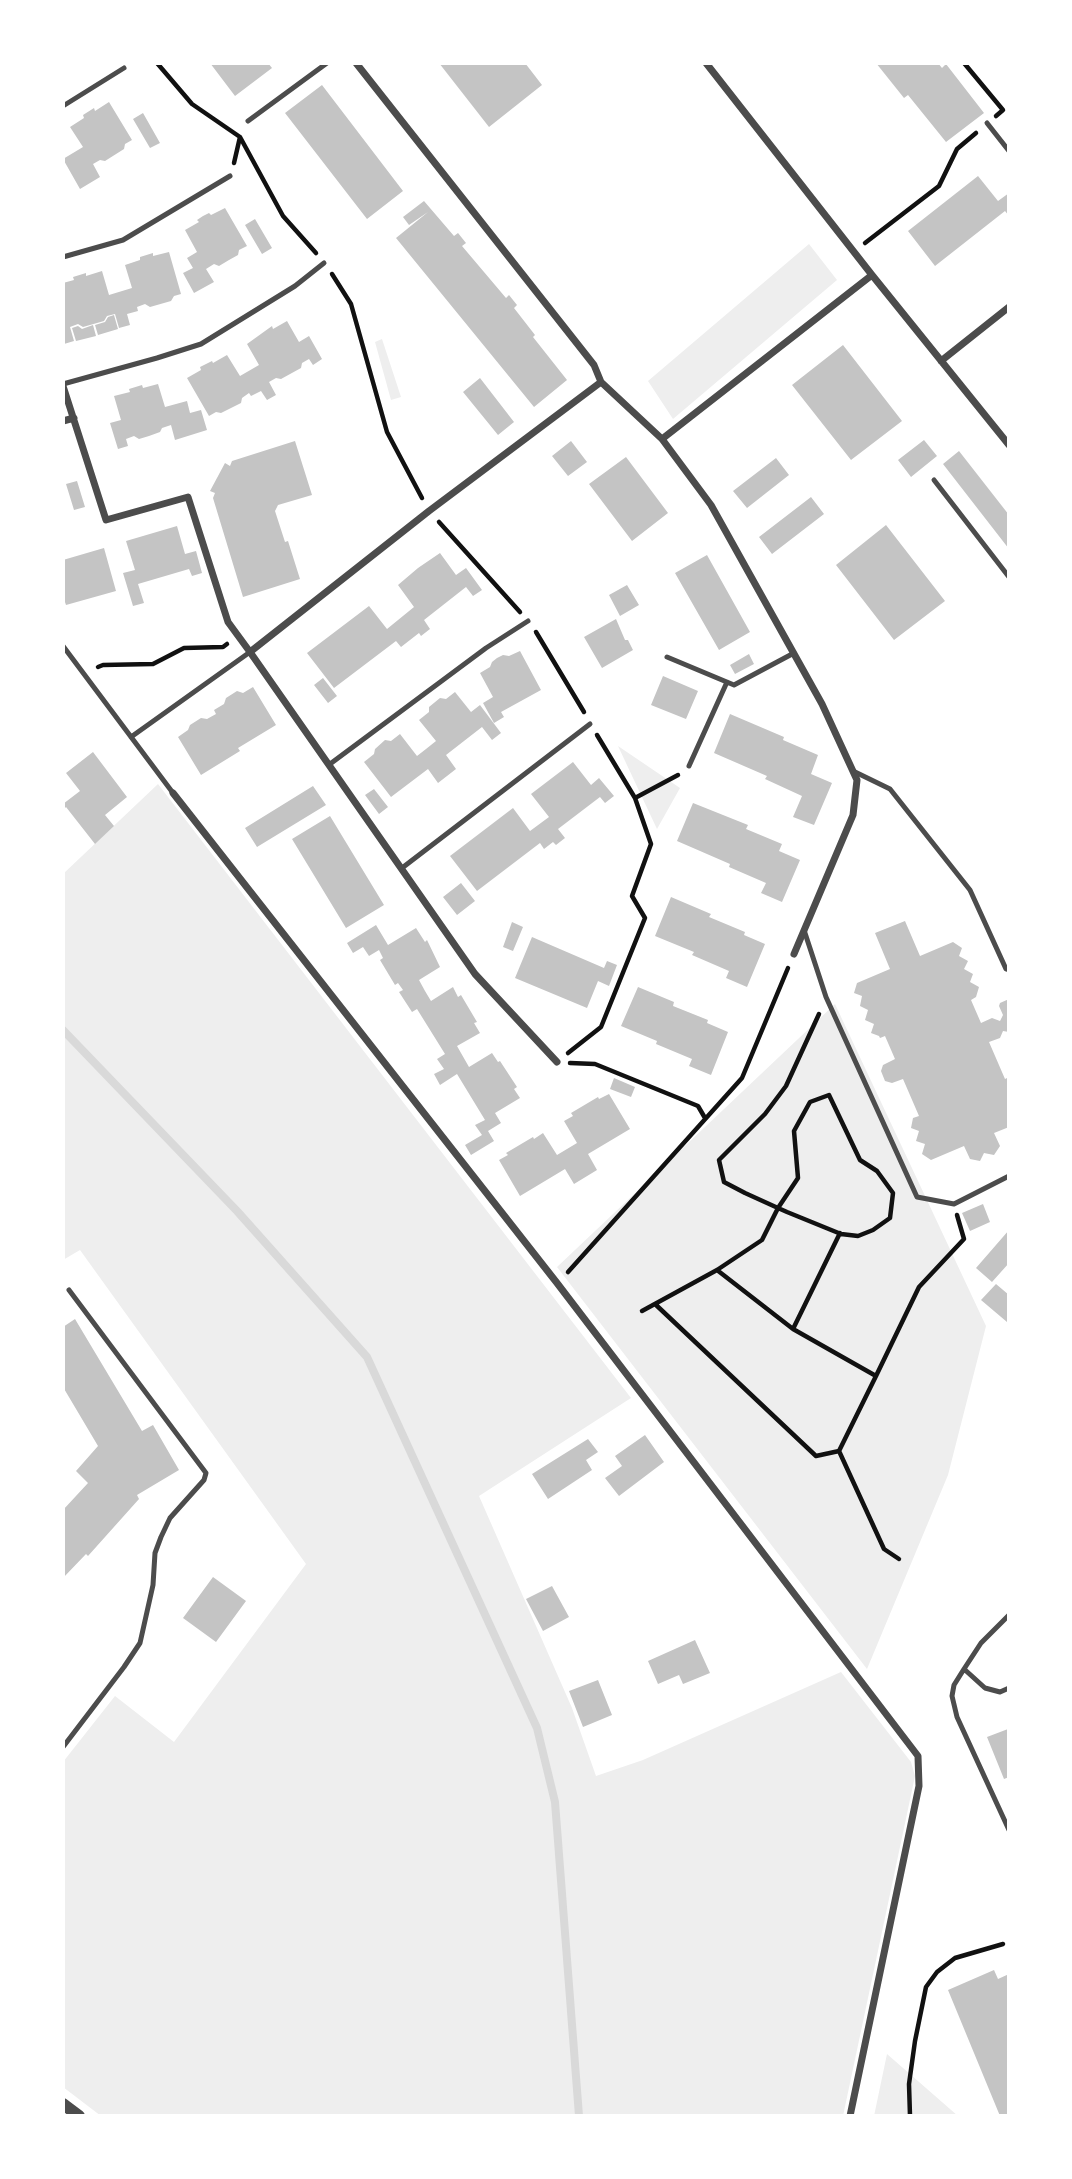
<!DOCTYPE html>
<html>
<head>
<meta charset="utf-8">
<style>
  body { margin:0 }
  #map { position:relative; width:1072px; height:2179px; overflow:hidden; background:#fff; font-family:"Noto Sans",sans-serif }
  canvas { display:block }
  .frame { position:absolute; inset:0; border:65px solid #fff; pointer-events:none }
</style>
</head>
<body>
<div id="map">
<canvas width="1072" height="2179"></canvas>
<div class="frame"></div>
</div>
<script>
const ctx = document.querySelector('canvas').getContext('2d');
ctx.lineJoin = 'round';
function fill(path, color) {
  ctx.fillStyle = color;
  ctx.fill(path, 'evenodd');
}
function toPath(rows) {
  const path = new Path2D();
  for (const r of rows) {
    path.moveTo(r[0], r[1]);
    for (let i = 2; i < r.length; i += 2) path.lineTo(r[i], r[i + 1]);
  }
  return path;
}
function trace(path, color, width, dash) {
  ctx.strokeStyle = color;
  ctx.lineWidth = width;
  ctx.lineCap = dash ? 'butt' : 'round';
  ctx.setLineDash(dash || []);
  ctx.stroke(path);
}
const green = toPath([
  [809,244,837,280,673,419,648,381],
  [382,339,401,397,391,400,375,342],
  [618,746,680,788,657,829],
  [158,784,631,1398,479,1496,572,1708,596,1776,643,1760,841,1672,911,1762,915,1776,843,2116,101,2116,63,2087,63,1762,115,1696,174,1742,306,1564,80,1250,63,1260,63,874],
  [835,1004,986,1326,948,1475,867,1669,557,1267],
  [887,2054,958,2116,874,2116]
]);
const stream = toPath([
  [63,1030,237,1211,367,1357,537,1728,555,1802,579,2116]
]);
const building = toPath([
  [210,63,268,63,272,68,235,96],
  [439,63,525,63,542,85,489,127],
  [876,63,938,63,942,68,946,64,984,113,946,142,908,95,904,98],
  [322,85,403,191,367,219,285,113],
  [109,102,132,140,125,144,124,149,105,161,100,160,93,164,100,177,80,189,63,159,83,147,70,127,84,118,83,115,94,108,95,111],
  [143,113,160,143,150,148,133,119],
  [978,176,998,201,1009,193,1009,216,1005,211,935,266,908,231],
  [424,201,454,236,458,233,466,243,462,246,506,298,509,295,517,305,514,308,535,335,533,337,567,380,534,407,396,238,428,212,409,225,403,217],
  [225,208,247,246,239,250,238,255,229,260,219,266,214,264,206,269,214,282,194,293,183,273,193,268,187,258,197,252,185,230,199,222,197,220,203,216,209,213,211,215],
  [255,219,272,248,262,254,245,225],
  [169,252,181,294,174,296,171,301,150,307,145,304,137,307,138,311,127,314,130,325,119,328,115,314,107,316,104,321,83,327,78,324,70,327,74,341,64,344,63,309,65,308,63,283,74,280,73,277,86,273,86,276,102,271,109,295,132,288,125,265,140,260,140,257,153,253,153,256],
  [114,315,118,329,98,335,95,325,105,322,108,317],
  [287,321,299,342,309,336,322,359,313,365,309,359,302,363,301,368,281,379,276,378,269,382,276,395,267,400,261,391,251,396,249,393,242,398,241,403,221,413,216,412,209,416,187,378,201,370,200,367,212,361,213,363,227,355,240,376,259,365,247,344,272,326,273,329],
  [93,325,96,336,76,341,72,328,78,326,82,329],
  [843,345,902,421,851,460,792,385],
  [480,378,514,422,498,435,463,392],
  [158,384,165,407,187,401,190,413,201,410,207,430,175,440,171,425,162,428,160,432,149,436,139,439,134,436,126,439,128,446,118,449,110,423,121,420,114,396,130,392,129,389,142,385,143,388],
  [924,440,937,456,911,477,898,460],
  [295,441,312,495,278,505,275,511,285,542,288,541,300,579,243,597,213,498,215,493,210,491,225,463,230,466,232,461],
  [571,441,587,462,568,476,552,456],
  [959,451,1009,515,1009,549,943,464],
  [626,457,668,513,632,541,589,484],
  [776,458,789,475,747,508,733,491],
  [77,481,85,507,74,510,66,484],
  [811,497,824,514,772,554,759,537],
  [886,525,945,601,894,640,836,565],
  [177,526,185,554,196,551,202,573,192,576,189,569,138,584,144,603,133,606,123,573,135,570,126,541],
  [104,548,116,591,66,605,63,596,63,560],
  [440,553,456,575,466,568,482,590,473,596,466,587,424,620,430,629,421,636,419,633,401,647,396,641,334,688,307,653,369,606,387,629,414,607,398,585,418,568],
  [707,555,750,632,719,650,675,573],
  [627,585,639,605,620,616,609,595],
  [616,619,625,640,628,640,633,650,602,668,584,637],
  [520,651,541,690,501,712,504,717,494,723,483,703,493,697,480,673,490,667,492,662,497,658,503,655,509,656],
  [749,654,754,664,735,674,730,665],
  [663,676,698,691,686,719,651,705],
  [323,678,337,696,328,703,314,685],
  [253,687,276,725,238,748,240,751,201,775,178,737,188,730,190,725,201,718,207,719,216,714,214,710,224,704,226,698,237,691,243,693],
  [455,692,471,712,480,705,501,733,492,740,482,727,446,755,456,769,438,783,428,769,391,797,364,762,374,754,375,749,385,740,391,741,400,734,417,756,426,749,436,741,419,720,429,712,429,707,440,698,446,699],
  [730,714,784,737,783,740,818,755,811,774,832,783,814,825,793,817,802,796,765,779,767,776,714,753],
  [93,752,127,797,105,815,114,826,95,844,66,807,63,810,63,804,80,791,66,773],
  [573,762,591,785,599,778,614,796,605,803,600,797,558,829,565,838,556,845,553,842,544,849,540,843,477,891,450,856,513,808,530,831,549,817,531,794],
  [313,786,326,805,257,847,245,828],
  [374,789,388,807,379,814,365,795],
  [693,803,748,825,746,829,782,844,779,851,800,860,782,902,761,893,766,883,729,867,730,864,677,841],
  [330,816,384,905,346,928,292,839],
  [461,883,475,901,457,915,443,897],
  [671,897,711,914,709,917,745,932,744,935,765,944,747,987,726,978,729,971,692,955,694,952,655,936],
  [905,921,920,956,953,942,962,948,959,956,968,961,964,969,973,974,970,982,979,987,976,997,971,1000,981,1023,992,1018,1000,1021,1003,1015,999,1006,1000,1003,1009,999,1009,1032,1003,1031,1000,1038,989,1042,1005,1079,1009,1077,1009,1127,994,1133,1000,1146,994,1155,984,1153,980,1161,970,1159,964,1146,931,1160,922,1154,925,1144,916,1141,919,1131,911,1128,913,1118,919,1116,903,1079,892,1083,885,1081,881,1071,883,1065,895,1059,885,1036,880,1038,879,1036,871,1033,874,1024,865,1020,868,1010,860,1006,862,996,854,993,857,983,890,969,875,933],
  [512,922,523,927,513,951,503,947],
  [376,925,388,945,416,928,425,942,427,940,440,967,419,980,425,991,431,1001,453,987,458,997,461,995,477,1022,474,1023,480,1033,457,1046,469,1067,492,1053,498,1062,500,1061,517,1087,514,1089,520,1098,495,1113,501,1123,488,1131,494,1141,471,1155,465,1145,482,1135,475,1125,485,1120,457,1074,440,1085,434,1074,444,1069,437,1059,445,1054,417,1009,412,1012,399,992,403,990,398,983,395,985,380,960,383,958,379,950,369,956,363,947,353,953,347,943],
  [532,937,604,968,607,961,617,965,609,986,598,981,587,1008,515,978],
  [638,987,674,1002,673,1006,708,1020,707,1023,728,1032,711,1075,689,1066,692,1059,656,1044,657,1041,621,1026],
  [614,1078,635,1087,631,1097,610,1089],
  [609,1094,630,1129,588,1154,597,1170,574,1184,565,1169,520,1196,499,1160,508,1155,506,1153,533,1137,534,1139,543,1133,557,1155,577,1143,564,1121,573,1116,571,1113,598,1097,599,1099],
  [983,1204,990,1222,970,1231,962,1213],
  [1009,1230,1009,1263,992,1282,976,1268],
  [996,1284,1009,1295,1009,1320,1007,1322,981,1300],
  [75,1319,142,1431,153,1425,179,1470,137,1495,139,1499,88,1556,86,1554,63,1578,63,1510,88,1483,76,1471,98,1446,63,1387,63,1327],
  [645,1435,664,1462,619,1496,605,1478,622,1466,615,1456],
  [588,1439,598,1452,586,1460,592,1470,548,1499,532,1474],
  [213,1577,246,1601,216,1642,183,1618],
  [552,1586,569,1617,543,1631,526,1599],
  [695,1640,710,1673,683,1684,679,1675,658,1684,648,1661],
  [598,1680,612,1715,583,1727,569,1691],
  [1008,1729,1009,1777,1004,1779,987,1737],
  [994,1970,998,1979,1009,1974,1009,2116,1000,2116,948,1990]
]);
const path = toPath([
  [157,63,192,104,240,137,283,216,316,253],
  [964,63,1003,110,996,116],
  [234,163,240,137],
  [865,243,939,186,957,149,976,133],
  [332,274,351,304,387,432,422,498],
  [439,522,520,612],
  [536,632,584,712],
  [98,667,103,665,153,664,184,648,223,647,227,644],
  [635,798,678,775],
  [568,1053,601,1027,645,918,632,896,651,844,635,798,597,735],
  [570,1063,595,1064,698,1106,705,1118],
  [840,1233,793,1329,876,1376,839,1451,884,1549,899,1559],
  [717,1270,793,1329],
  [568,1272,742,1078,788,968],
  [655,1304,816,1456,839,1451],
  [642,1311,717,1270,762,1240,778,1208,798,1178,794,1131,810,1102,829,1095,860,1160,877,1171,893,1193,890,1218,873,1230,858,1236,841,1234,787,1212,778,1208,745,1193,724,1182,719,1160,765,1114,786,1086,819,1014],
  [876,1376,919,1287,964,1239,957,1215],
  [910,2116,909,2084,915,2041,926,1987,937,1972,955,1958,1003,1944]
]);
const service = toPath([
  [63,106,124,68],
  [248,121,327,63],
  [987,123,1009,151],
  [63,257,123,240,230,176],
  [63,384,157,358,201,344,295,286,324,263],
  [934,480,1009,577],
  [63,646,173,793],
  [667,657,734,685,794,653],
  [131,737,250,652],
  [330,764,486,648,528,621],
  [689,766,727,682],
  [853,771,890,789,970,890,1006,969,1009,970],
  [402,868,590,724],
  [804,930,826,997,917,1197,954,1204,1009,1176],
  [1009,1615,981,1643,964,1669,985,1688,1000,1692,1009,1688],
  [964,1669,954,1685,952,1696,957,1717,1009,1830],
  [63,1747,124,1667,140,1643,153,1585,155,1553,161,1537,170,1518,204,1480,206,1473,69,1290]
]);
const minor = toPath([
  [356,63,594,365,601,382,662,439,711,505,822,704,857,780,853,815,794,954],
  [706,63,872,275,1009,445],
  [941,361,1009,307],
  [63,386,106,520,188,497,228,622,250,652,429,511,601,382],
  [63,421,74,418],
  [662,439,872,275],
  [250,652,475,974,557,1062],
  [173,793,557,1283,918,1756,919,1786,850,2116]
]);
const tertiary = toPath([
  [63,2104,79,2116]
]);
fill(green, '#eee');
trace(stream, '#d9d9d9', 8);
fill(building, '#c4c4c4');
trace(path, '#111', 4.5);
trace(service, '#4c4c4c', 5);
trace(minor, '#4c4c4c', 7);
trace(tertiary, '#4c4c4c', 12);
</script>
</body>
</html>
